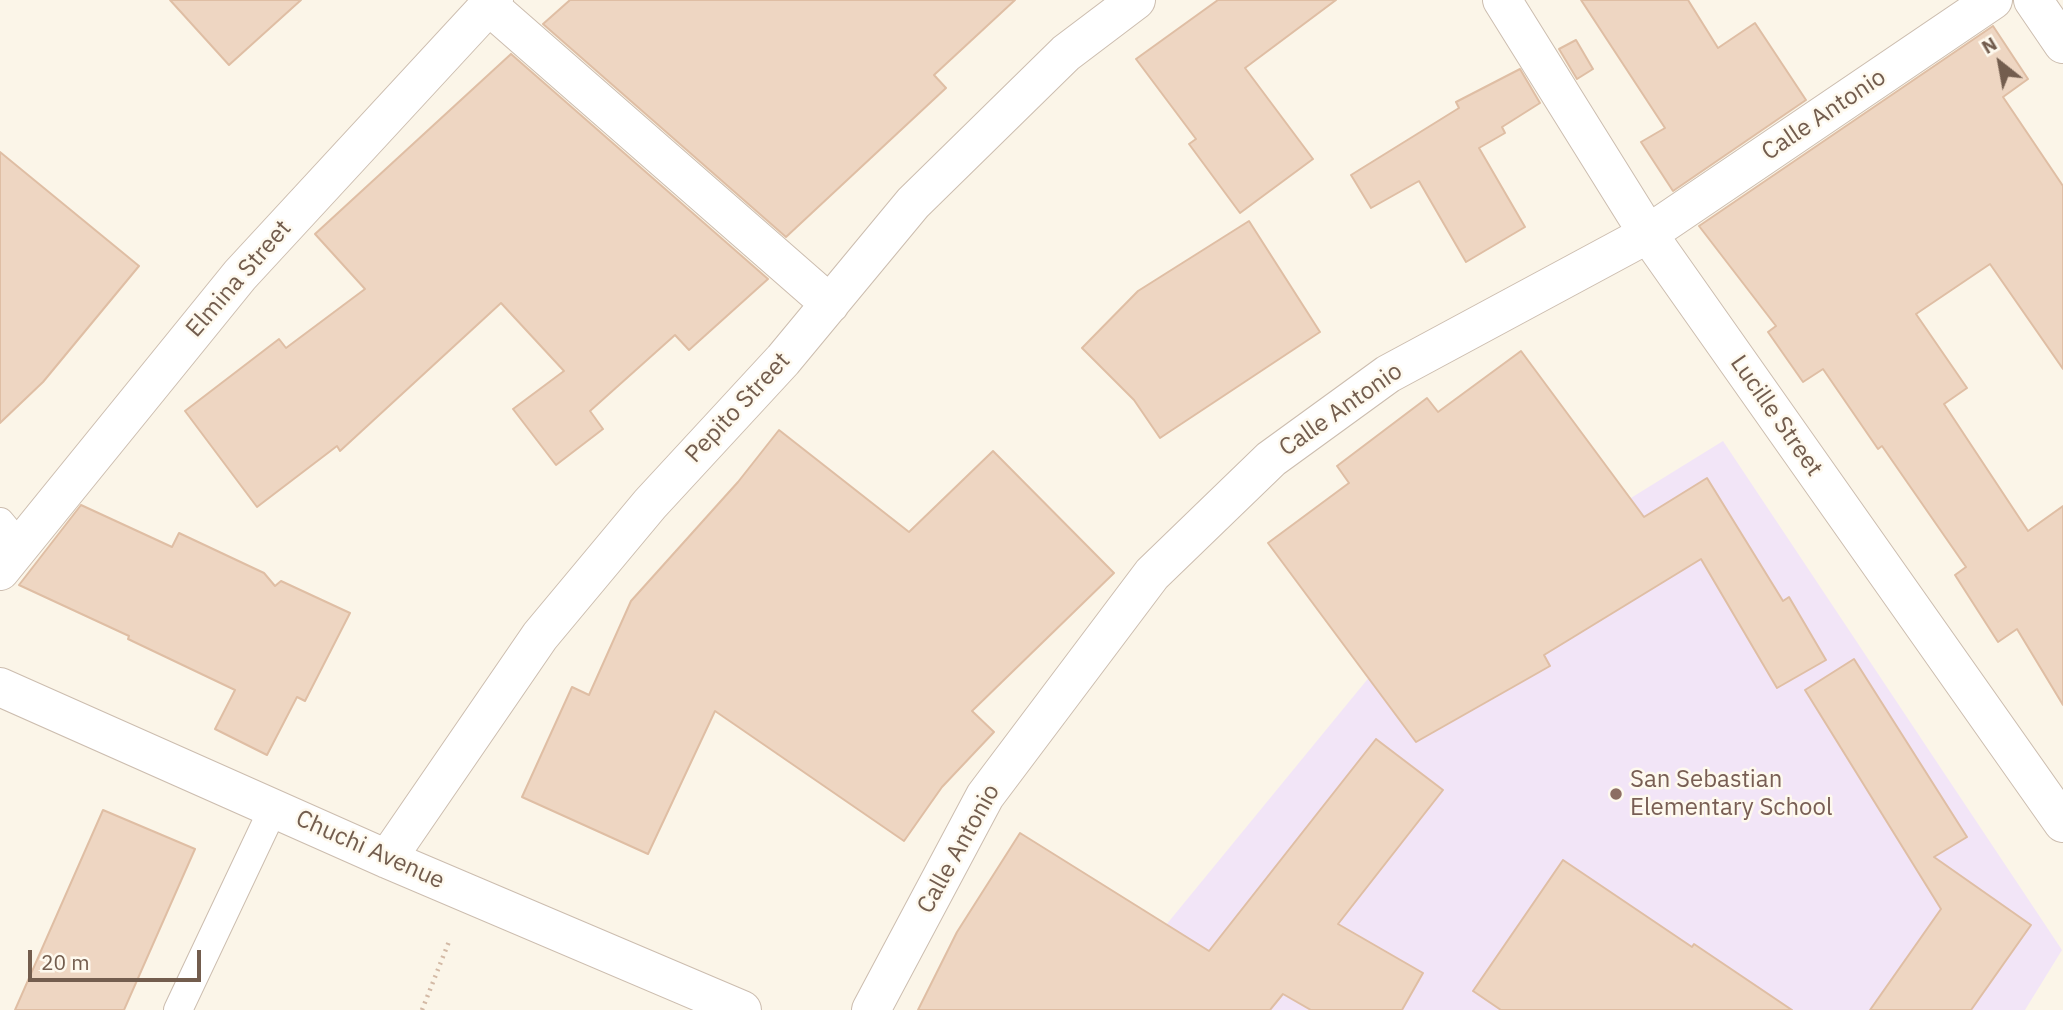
<!DOCTYPE html>
<html>
<head>
<meta charset="utf-8">
<style>
  body { margin:0 }
  #map { position:relative; width:2063px; height:1010px; overflow:hidden; background:#fbf5e8; font-family:"IBM Plex Sans",sans-serif }
  canvas { display:block }
  .north { position:absolute; left:1965px; top:28px; width:70px; height:70px; -webkit-text-stroke:5px #fef9ee; paint-order:stroke; rotate:329deg; font-size:19px; font-weight:700; line-height:28px; text-align:center; color:#735d4e }
  .north::after { content:''; display:block; margin:auto; width:24px; height:32px; background:#735d4e; clip-path:polygon(50% 0,100% 100%,50% 72%,0 100%) }
  .scale { position:absolute; left:28px; top:950px; width:173px; height:32px; box-sizing:border-box; border:4px solid #735d4e; border-top:0; padding-left:9px; font-size:21px; line-height:24px; white-space:nowrap; color:#735d4e; -webkit-text-stroke:5px #fef9ee; paint-order:stroke }
</style>
</head>
<body>
<div id="map">
<canvas width="2063" height="1010"></canvas>
<div class="north">N</div>
<div class="scale">20 m</div>
</div>
<script>
const ctx = document.querySelector('canvas').getContext('2d');
ctx.lineJoin = 'round';
function fill(path, color) {
  ctx.fillStyle = color;
  ctx.fill(path, 'evenodd');
}
function toPath(rows) {
  const path = new Path2D();
  for (const r of rows) {
    path.moveTo(r[0], r[1]);
    for (let i = 2; i < r.length; i += 2) path.lineTo(r[i], r[i + 1]);
  }
  return path;
}
function trace(path, color, width, dash) {
  ctx.strokeStyle = color;
  ctx.lineWidth = width;
  ctx.lineCap = dash ? 'butt' : 'round';
  ctx.setLineDash(dash || []);
  ctx.stroke(path);
}
function write(font, color, halo, rows, align = 'center') {
  ctx.font = font + ' "IBM Plex Sans",sans-serif';
  ctx.lineWidth = 5;
  ctx.setLineDash([]);
  ctx.textBaseline = 'middle';
  ctx.strokeStyle = halo;
  ctx.fillStyle = color;
  for (const [text, x, y, turn = 0] of rows) {
    ctx.save();
    ctx.translate(x, y);
    ctx.rotate((+turn || 0) * Math.PI / 180);
    ctx.textAlign = isNaN(turn) ? turn : align;
    if (halo) ctx.strokeText(text, 0, 0);
    ctx.fillText(text, 0, 0);
    ctx.restore();
  }
}
const education = toPath([
  [1723,441,2062,950,2025,1010,1119,1010,1148,947,1398,642]
]);
const building = toPath([
  [170,0,301,0,229,65,170,0],
  [570,0,1015,0,934,75,946,88,786,237,543,24,570,0],
  [1218,0,1336,0,1245,68,1313,159,1240,213,1189,144,1196,139,1136,59,1218,0],
  [1581,0,1688,0,1718,48,1755,23,1806,100,1673,191,1641,142,1665,128,1581,0],
  [1993,26,2028,79,2003,97,2063,186,2063,369,1990,264,1916,314,1967,388,1944,404,2028,531,2063,506,2063,705,2017,629,1998,642,1955,575,1966,567,1882,446,1878,449,1823,369,1803,382,1768,332,1776,326,1699,226,1993,26],
  [1576,40,1593,69,1577,79,1559,49,1576,40],
  [511,54,768,279,689,350,675,335,590,411,603,429,556,465,513,409,564,371,501,303,340,451,337,446,257,507,185,411,279,339,286,348,365,289,315,234,511,54],
  [1520,69,1540,103,1502,127,1505,133,1479,148,1525,227,1466,262,1419,181,1371,208,1351,175,1459,108,1456,102,1520,69],
  [0,152,139,266,43,382,0,423,0,152],
  [1249,221,1320,332,1160,438,1134,400,1082,348,1138,291,1249,221],
  [1521,351,1644,517,1707,478,1783,601,1789,597,1826,660,1777,688,1701,559,1544,655,1550,666,1416,742,1268,543,1349,483,1337,466,1427,398,1438,412,1521,351],
  [779,430,909,532,993,451,1114,573,972,711,994,732,942,787,904,841,715,711,648,854,522,797,572,687,589,695,631,601,738,482,779,430],
  [81,505,172,547,179,533,264,573,275,586,281,581,350,613,305,701,297,697,267,755,215,729,235,690,128,639,129,636,19,585,81,505],
  [1854,659,1967,837,1934,857,2031,925,1971,1010,1870,1010,1941,909,1805,690,1854,659],
  [1376,739,1443,790,1338,924,1423,973,1402,1010,1311,1010,1283,994,1270,1010,918,1010,957,932,1020,833,1209,951,1376,739],
  [103,810,195,849,124,1010,15,1010,103,810],
  [1563,860,1692,947,1694,944,1792,1010,1501,1010,1473,991,1563,860]
]);
const path = toPath([
  [422,1010,450,939]
]);
const service = toPath([
  [0,522,20,546],
  [178,1010,274,807]
]);
const minor = toPath([
  [1502,0,1648,234,2063,823],
  [2033,0,2063,44],
  [488,5,830,304],
  [0,571,240,275,494,0],
  [0,687,387,859,742,1010],
  [387,859,540,636,650,504,783,360,913,203,1066,53,1136,0],
  [871,1010,985,796,1152,574,1271,459,1388,374,1648,234,1993,0]
]);
const markers = [
  [1616,794,7,"#8d6e63"]
];
const streetNames = [
  ["Calle Antonio",1824,115,-34],
  ["Elmina Street",239,279,-49],
  ["Pepito Street",738,408,-47],
  ["Calle Antonio",1341,410,-35],
  ["Lucille Street",1776,416,55],
  ["Calle Antonio",959,849,-61],
  ["Chuchi Avenue",370,850,24]
];
const educationNames = [
  ["San Sebastian",1630,780],
  ["Elementary School",1630,808]
];
fill(education, '#f2e5f7');
fill(building, '#eed6c2');
trace(building, '#dfbea4', 2);
trace(service, '#ccbdaf', 30);
trace(minor, '#ccbdaf', 40);
trace(path, '#d3b9a5', 4.5, [2, 5]);
trace(service, '#fff', 28);
trace(minor, '#fff', 38);
for (const [x, y, r, color] of markers) {
  const dot = new Path2D();
  dot.arc(x, y, r, 0, 2 * Math.PI);
  ctx.fillStyle = color;
  ctx.fill(dot);
  trace(dot, '#fef9ee', 2.5);
}
write('24px', '#735d4e', '#fef9ee', streetNames);
write('24px', '#785e54', '#fef9ee', educationNames, 'left');
</script>
</body>
</html>
